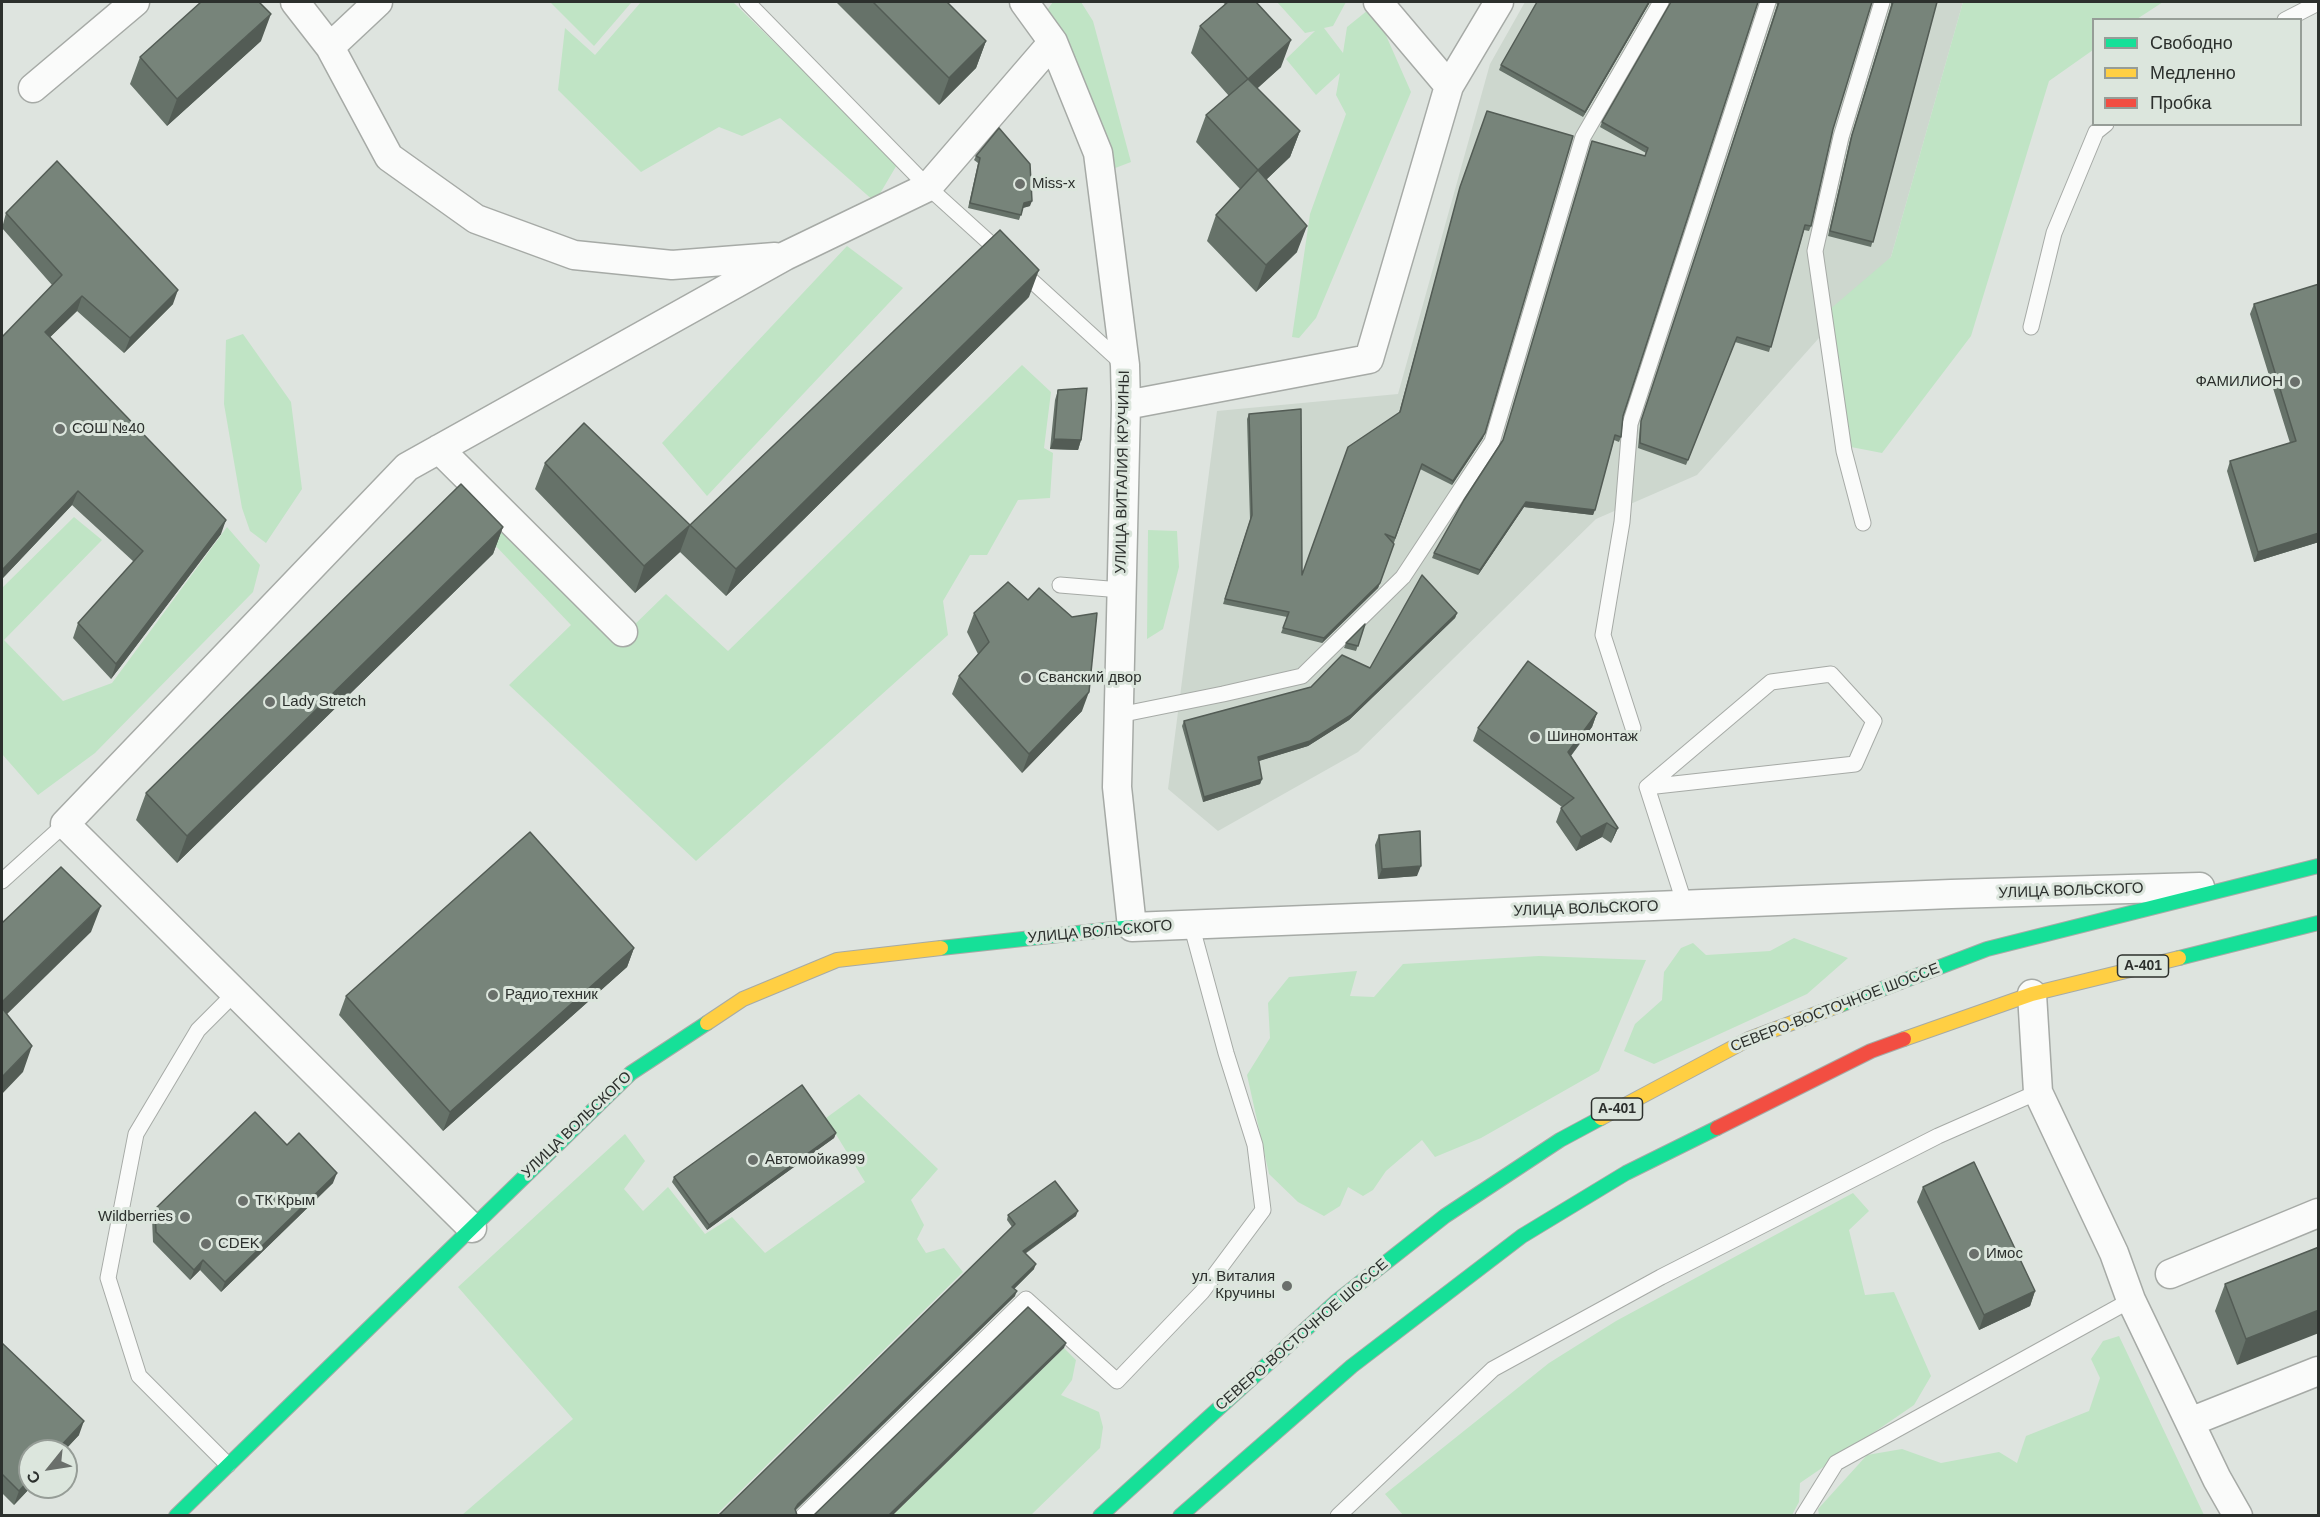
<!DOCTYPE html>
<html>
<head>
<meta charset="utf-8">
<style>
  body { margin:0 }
  #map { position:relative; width:2320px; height:1517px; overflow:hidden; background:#dee4df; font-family:Arial,sans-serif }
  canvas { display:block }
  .frame { position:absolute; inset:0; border:3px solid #2c302d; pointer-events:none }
  .legend { position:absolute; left:2092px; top:18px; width:210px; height:108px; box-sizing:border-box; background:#dce6dd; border:2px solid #969d97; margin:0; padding:8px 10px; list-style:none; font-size:18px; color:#2c302d }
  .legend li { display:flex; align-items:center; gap:12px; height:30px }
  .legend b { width:30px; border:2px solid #969d97 }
  .north { position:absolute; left:18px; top:1439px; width:60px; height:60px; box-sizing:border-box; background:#dce6dd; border:2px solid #969d97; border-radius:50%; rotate:240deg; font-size:16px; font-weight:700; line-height:24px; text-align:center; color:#2c302d }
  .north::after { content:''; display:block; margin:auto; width:21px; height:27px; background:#6a6f6b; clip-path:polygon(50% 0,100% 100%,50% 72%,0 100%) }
</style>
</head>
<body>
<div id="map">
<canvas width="2320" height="1517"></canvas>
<div class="frame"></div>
<ul class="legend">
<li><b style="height:8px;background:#16e098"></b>Свободно</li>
<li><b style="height:8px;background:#ffcf43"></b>Медленно</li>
<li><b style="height:8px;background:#f24e42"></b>Пробка</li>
</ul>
<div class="north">С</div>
</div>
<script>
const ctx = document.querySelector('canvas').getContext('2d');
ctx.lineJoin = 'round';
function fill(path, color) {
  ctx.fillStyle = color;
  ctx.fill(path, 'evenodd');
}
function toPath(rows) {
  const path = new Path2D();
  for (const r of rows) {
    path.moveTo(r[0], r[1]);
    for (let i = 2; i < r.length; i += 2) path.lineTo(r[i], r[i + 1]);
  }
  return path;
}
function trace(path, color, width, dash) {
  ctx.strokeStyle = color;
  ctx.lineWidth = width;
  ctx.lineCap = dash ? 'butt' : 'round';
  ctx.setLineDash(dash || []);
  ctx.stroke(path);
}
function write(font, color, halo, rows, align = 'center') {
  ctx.font = font + ' Arial,sans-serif';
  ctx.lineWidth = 6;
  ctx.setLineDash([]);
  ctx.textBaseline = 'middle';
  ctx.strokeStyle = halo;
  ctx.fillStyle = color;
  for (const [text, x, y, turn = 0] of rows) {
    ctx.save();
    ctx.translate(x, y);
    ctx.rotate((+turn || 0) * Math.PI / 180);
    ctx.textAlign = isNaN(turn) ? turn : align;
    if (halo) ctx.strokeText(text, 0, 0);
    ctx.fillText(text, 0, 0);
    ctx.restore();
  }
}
const built = toPath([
  [1525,2,1963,2,1891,257,1697,475,1596,519,1358,752,1218,831,1168,789,1217,411,1398,394,1490,64]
]);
const green = toPath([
  [550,2,630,2,631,3,594,46],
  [641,2,733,2,898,163,875,202,780,118,742,136,719,127,641,172,558,90,565,28,595,55],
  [1053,2,1081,2,1093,21,1131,162,1110,170,1047,10],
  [1277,2,1346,2,1333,26,1324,28,1343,53,1347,27,1373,6,1411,92,1316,318,1299,338,1292,337,1310,214,1346,114,1336,95,1340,73,1316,95,1286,59,1315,31,1305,33],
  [1963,2,2163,2,2137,19,2094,20,2093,50,2049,81,1971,336,1882,453,1851,447,1829,310,1891,257],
  [847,246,903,288,707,496,662,443],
  [243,334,291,402,302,489,266,543,250,531,242,508,224,404,226,340],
  [1022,365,1051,392,1044,448,1053,453,1050,498,1018,500,987,555,970,555,943,601,948,635,696,861,509,685,571,625,451,499,496,496,629,630,666,594,728,651],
  [74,517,102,540,4,640,63,701,112,683,227,527,260,565,253,592,95,753,38,795,2,754,2,588],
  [1148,530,1177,531,1179,567,1163,629,1147,639],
  [1794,938,1848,958,1807,994,1654,1064,1624,1051,1635,1024,1662,1000,1664,972,1681,948,1693,943,1706,955,1770,951],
  [1539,956,1646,960,1599,1071,1481,1138,1435,1157,1422,1140,1386,1171,1373,1190,1363,1196,1348,1187,1340,1206,1324,1216,1298,1202,1269,1174,1247,1075,1270,1038,1268,1003,1289,977,1357,971,1350,996,1374,997,1403,964],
  [859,1094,938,1169,911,1200,924,1225,917,1239,926,1253,944,1248,963,1272,715,1516,462,1515,573,1419,458,1287,625,1134,645,1161,624,1189,643,1211,668,1187,705,1234,732,1217,765,1253,865,1182,826,1118],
  [1853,1193,1869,1211,1849,1230,1865,1295,1894,1292,1931,1376,1914,1405,1800,1483,1799,1502,1792,1515,1403,1515,1385,1494,1549,1363,1616,1321],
  [2119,1336,2204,1515,1819,1515,1818,1509,1867,1455,1902,1449,1941,1463,1999,1452,2017,1463,2026,1436,2089,1411,2100,1378,2091,1359,2103,1341],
  [1064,1348,1076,1360,1072,1380,1061,1395,1099,1412,1103,1427,1100,1448,1031,1515,893,1515]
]);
const lane = toPath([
  [747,2,928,187,1002,254],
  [2285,20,2318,3],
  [1020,270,1122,363],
  [2031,327,2054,233,2096,132,2106,124],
  [1863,523,1844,451,1815,251,1841,137,1882,2],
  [1060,585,1121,590],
  [1119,715,1223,694,1302,676,1403,577,1492,442,1583,137,1661,2],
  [1633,728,1603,635,1622,522,1630,424,1768,2],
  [1647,787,1855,764,1874,721,1831,674,1771,682,1647,787,1685,905],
  [2,881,65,824],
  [228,1465,139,1376,108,1278,136,1134,198,1030,234,994],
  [803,1516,1026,1299,1117,1381,1202,1292,1263,1210,1255,1145,1226,1053,1191,924],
  [1338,1516,1493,1369,1661,1277,1938,1136,2038,1092],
  [1803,1516,1836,1463,2131,1300]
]);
const street = toPath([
  [295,2,330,47,389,157,476,219,574,255,672,265,775,257],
  [1024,2,1053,42,1098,153,1125,365,1126,405,1117,787,1132,927,1951,894,2200,887],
  [1378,2,1449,86],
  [330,47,378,2],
  [33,88,135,2],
  [1126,405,1369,359,1449,86,1499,2],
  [439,449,623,632],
  [2032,994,2038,1092,2114,1253,2131,1300,2217,1479,2238,1516],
  [472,1228,65,824,407,467,785,256,928,187,1053,42],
  [2170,1274,2318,1213],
  [2190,1422,2318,1371]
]);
const fast = toPath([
  [941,948,1132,927],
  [2179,958,2318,923],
  [1840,1005,1987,949,2318,866],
  [176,1516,631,1073,707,1023],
  [1100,1516,1337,1301,1445,1216,1560,1140,1601,1118],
  [1180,1516,1352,1366,1522,1236,1626,1173,1717,1128]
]);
const slow = toPath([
  [707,1023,743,999,837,960,941,948],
  [1904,1039,2032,994,2179,958],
  [1601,1118,1749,1039,1840,1005]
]);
const jam = toPath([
  [1717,1128,1871,1051,1904,1039]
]);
const wall = toPath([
  [836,2,947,2,986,41,976,68,939,105],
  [1222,2,1256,2,1281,67,1257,88,1300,131,1290,157,1266,180,1297,252,1256,292,1207,241,1216,215,1240,189,1196,142,1206,115,1229,96,1191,53,1200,26,1225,4],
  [1650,2,1583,117,1499,70,1501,65],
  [1670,2,1758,2,1623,416,1621,437,1619,442,1614,440,1593,515,1524,507,1478,575,1432,558,1434,553,1503,441,1645,156,1646,153,1600,127,1602,122,1669,5],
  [1776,2,1872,2,1833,129,1811,226,1809,231,1804,230,1769,352,1735,342,1686,465,1638,448,1640,426,1777,5],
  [1891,2,1937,2,1871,247,1828,236,1850,140,1891,5],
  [261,41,167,126,130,84,140,57],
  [1487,111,1483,438,1452,485,1420,469,1378,588,1322,643,1281,633,1287,617,1223,604,1250,520,1247,419,1249,414,1302,575,1399,413,1459,192],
  [999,128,1030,206,1023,208,1019,220,968,208,978,163,974,160,976,156],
  [6,213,173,304,124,353,77,311,50,337,221,534,111,679,73,638,78,623,134,562,72,505,2,579,52,285,2,228],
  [2319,284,2319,542,2254,562,2227,471,2230,461,2290,443,2250,314,2254,304],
  [1029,297,726,596,680,552,635,593,535,489,545,463,690,525],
  [1058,390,1081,440,1078,450,1050,449,1055,400],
  [503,527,493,554,177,863,136,820,146,793],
  [974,613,1082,711,1022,773,952,694,959,676,978,654,967,632],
  [1457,613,1455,618,1349,720,1308,746,1258,761,1262,779,1260,784,1203,802,1182,726,1184,721,1311,687,1370,668],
  [1365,624,1356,651,1344,648,1346,643],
  [1597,713,1592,727,1571,756,1618,828,1612,841,1611,843,1602,837,1576,851,1556,822,1561,808,1562,807,1473,741,1478,728],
  [1379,835,1417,876,1378,879,1375,845],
  [634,948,627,967,443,1131,339,1015,346,996],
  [836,1133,834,1138,707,1230,672,1182,674,1177],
  [287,1145,333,1183,221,1292,200,1270,190,1280,153,1242,152,1218,155,1209],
  [1923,1187,2035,1291,2030,1306,1979,1330,1917,1202],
  [1008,1215,1076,1216,1025,1254,1034,1269,1014,1289,1015,1296,796,1510,719,1515,1012,1227,1007,1220],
  [2319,1247,2237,1365,2215,1311,2225,1284],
  [2,1343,79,1435,64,1451,30,1451,30,1487,31,1487,14,1505,2,1493]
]);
const shadedWall = toPath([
  [1649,2,1650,2,1583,117,1585,112],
  [271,14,261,41,167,126,177,99],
  [1291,40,1281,67,1238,106,1248,79],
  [986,41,976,68,939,105,949,78],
  [1300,131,1290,157,1248,197,1258,170],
  [1032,201,1030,206,1022,208,1024,203],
  [1307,226,1297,252,1256,292,1266,265],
  [1039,270,1029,297,726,596,736,569],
  [178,290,173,304,124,353,130,338],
  [82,296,77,311,40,347,45,332],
  [1485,433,1483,438,1452,485,1453,481],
  [1054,439,1081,440,1078,450,1050,449],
  [78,491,72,505,2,579,2,570],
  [1526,502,1595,510,1593,515,1524,507,1478,575,1480,570],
  [226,520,221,534,111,679,116,664],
  [690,525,680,552,635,593,644,566],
  [503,527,493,554,177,863,187,836],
  [2319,533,2319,542,2254,562,2258,552],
  [1380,583,1378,588,1322,643,1324,638],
  [1457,613,1455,618,1349,720,1308,746,1256,762,1258,757],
  [1089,692,1082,711,1022,773,1029,754],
  [1597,713,1592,727,1563,766,1568,752],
  [1262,779,1260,784,1203,802,1204,797],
  [1607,823,1602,837,1576,851,1581,837],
  [1618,828,1612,841,1611,843,1616,829],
  [1421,866,1417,876,1378,879,1382,869],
  [101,906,91,932,2,1019,2,1002],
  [634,948,627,967,443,1131,450,1112],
  [32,1046,23,1072,2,1094,2,1077],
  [836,1133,834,1138,707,1230,709,1225],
  [337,1173,333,1183,221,1292,225,1282],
  [1078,1211,1076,1216,1021,1256,1023,1251],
  [203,1260,200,1270,190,1280,194,1270],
  [1036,1264,1034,1269,1011,1292,1012,1287],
  [1017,1291,1015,1296,796,1509,794,1514,798,1504],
  [2035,1291,2030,1306,1979,1330,1984,1315],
  [2319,1310,2319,1333,2237,1365,2246,1339],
  [1066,1343,1064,1348,893,1515,889,1515],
  [84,1421,79,1435,64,1451,56,1451],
  [30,1479,30,1487,31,1487,14,1505,19,1491]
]);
const building = toPath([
  [201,2,259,2,271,14,177,99,140,57,201,2],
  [873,2,947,2,986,41,949,78,873,2],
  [1228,2,1256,2,1291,40,1248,79,1200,26,1228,2],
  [1537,2,1649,2,1585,112,1501,65,1537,2],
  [1671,2,1758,2,1623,416,1621,437,1615,435,1595,510,1526,502,1480,570,1434,553,1464,500,1503,440,1592,141,1645,156,1648,148,1602,122,1671,2],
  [1779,2,1872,2,1833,129,1811,226,1805,225,1771,347,1737,337,1688,460,1640,443,1641,421,1779,2],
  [1893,2,1937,2,1873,242,1830,231,1852,135,1893,2],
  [1248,79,1300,131,1258,170,1206,115,1248,79],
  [1487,111,1573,136,1485,433,1453,481,1422,464,1395,538,1385,534,1394,544,1380,583,1324,638,1283,628,1289,612,1225,599,1252,515,1249,414,1301,409,1302,575,1348,447,1400,412,1460,187,1487,111],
  [999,128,1030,164,1032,201,1024,203,1021,215,970,203,980,158,976,156,999,128],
  [57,161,178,290,130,338,82,296,45,332,226,520,116,664,78,623,143,551,78,491,2,570,2,337,62,275,6,213,57,161],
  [1258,170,1307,226,1266,265,1216,215,1258,170],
  [1000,230,1039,270,736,569,690,525,1000,230],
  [2319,284,2319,533,2258,552,2230,461,2296,441,2254,304,2319,284],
  [1087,388,1081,440,1054,439,1058,390,1087,388],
  [584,423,690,525,644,566,545,463,584,423],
  [461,484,503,527,187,836,146,793,461,484],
  [1422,575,1457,613,1351,715,1310,741,1258,757,1262,779,1204,797,1184,721,1311,687,1342,655,1370,668,1422,575],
  [1008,582,1028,600,1039,588,1072,617,1097,613,1089,692,1029,754,959,676,989,642,974,613,1008,582],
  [1365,624,1358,646,1346,643,1365,624],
  [1528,661,1597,713,1568,752,1618,828,1616,829,1607,823,1581,837,1561,808,1574,798,1478,728,1528,661],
  [1420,831,1421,866,1382,869,1379,835,1420,831],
  [530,832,634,948,450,1112,346,996,530,832],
  [61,867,101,906,2,1002,2,923,61,867],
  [2,1008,32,1046,2,1077,2,1008],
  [802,1085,836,1133,709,1225,674,1177,802,1085],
  [255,1112,287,1145,299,1133,337,1173,225,1282,203,1260,194,1270,156,1232,155,1209,255,1112],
  [1974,1162,2035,1291,1984,1315,1923,1187,1974,1162],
  [1055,1181,1078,1211,1023,1251,1036,1264,1012,1287,1017,1291,798,1504,795,1509,797,1515,719,1515,1015,1224,1008,1215,1055,1181],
  [2319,1247,2319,1310,2246,1339,2225,1284,2319,1247],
  [1028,1307,1066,1343,889,1515,814,1515,1028,1307],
  [2,1343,84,1421,56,1451,30,1451,30,1479,19,1491,2,1474,2,1343]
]);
const markers = [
  [1020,184,6,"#6a6f6b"],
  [2295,382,6,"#6a6f6b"],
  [60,429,6,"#6a6f6b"],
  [1026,678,6,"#6a6f6b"],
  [270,702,6,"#6a6f6b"],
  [1535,737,6,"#6a6f6b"],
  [493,995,6,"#6a6f6b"],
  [753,1160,6,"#6a6f6b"],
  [243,1201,6,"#6a6f6b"],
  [185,1217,6,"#6a6f6b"],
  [206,1244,6,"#6a6f6b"],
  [1974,1254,6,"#6a6f6b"],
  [1287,1286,6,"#6a6f6b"]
];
const shields = [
  [2143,966,51],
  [1617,1109,51]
];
const shieldNames = [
  ["А-401",2143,966],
  ["А-401",1617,1109]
];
const poiNames = [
  ["Miss-x",1032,184],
  ["ФАМИЛИОН",2283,382,"right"],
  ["СОШ №40",72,429],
  ["Сванский двор",1038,678],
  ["Lady Stretch",282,702],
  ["Шиномонтаж",1547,737],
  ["Радио техник",505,995],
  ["Автомойка999",765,1160],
  ["ТК Крым",255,1201],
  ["Wildberries",173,1217,"right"],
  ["CDEK",218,1244],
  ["Имос",1986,1254],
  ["ул. Виталия",1275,1277,"right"],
  ["Кручины",1275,1294,"right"]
];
const streetNames = [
  ["УЛИЦА ВИТАЛИЯ КРУЧИНЫ",1123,472,-89],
  ["УЛИЦА ВОЛЬСКОГО",2071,891,-2],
  ["УЛИЦА ВОЛЬСКОГО",1586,909,-2],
  ["УЛИЦА ВОЛЬСКОГО",1100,932,-5],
  ["СЕВЕРО-ВОСТОЧНОЕ ШОССЕ",1835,1008,-21],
  ["УЛИЦА ВОЛЬСКОГО",577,1125,-44],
  ["СЕВЕРО-ВОСТОЧНОЕ ШОССЕ",1302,1335,-41]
];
fill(built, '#cdd7ce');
fill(green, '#c0e4c5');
trace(lane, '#a6aaa6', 17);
trace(street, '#a6aaa6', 31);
trace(fast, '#a6aaa6', 16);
trace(slow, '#a6aaa6', 16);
trace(jam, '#a6aaa6', 16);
trace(lane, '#fafbfa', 15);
trace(street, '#fafbfa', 28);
trace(fast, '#16e098', 14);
trace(slow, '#ffcf43', 14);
trace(jam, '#f24e42', 14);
fill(wall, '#667269');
fill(shadedWall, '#535c55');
fill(building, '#77847a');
trace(building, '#535c55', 1.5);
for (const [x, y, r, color] of markers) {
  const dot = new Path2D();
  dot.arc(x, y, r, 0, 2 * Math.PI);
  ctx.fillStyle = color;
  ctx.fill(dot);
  trace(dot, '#dce6dd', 2);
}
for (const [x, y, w] of shields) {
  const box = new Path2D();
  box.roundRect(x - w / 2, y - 11, w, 22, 4.5);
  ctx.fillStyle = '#dce6dd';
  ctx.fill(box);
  trace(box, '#2c302d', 1.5);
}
write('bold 14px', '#2c302d', null, shieldNames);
write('15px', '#2c302d', '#dce6dd', poiNames, 'left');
write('15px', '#2c302d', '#dce6dd', streetNames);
</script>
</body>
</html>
